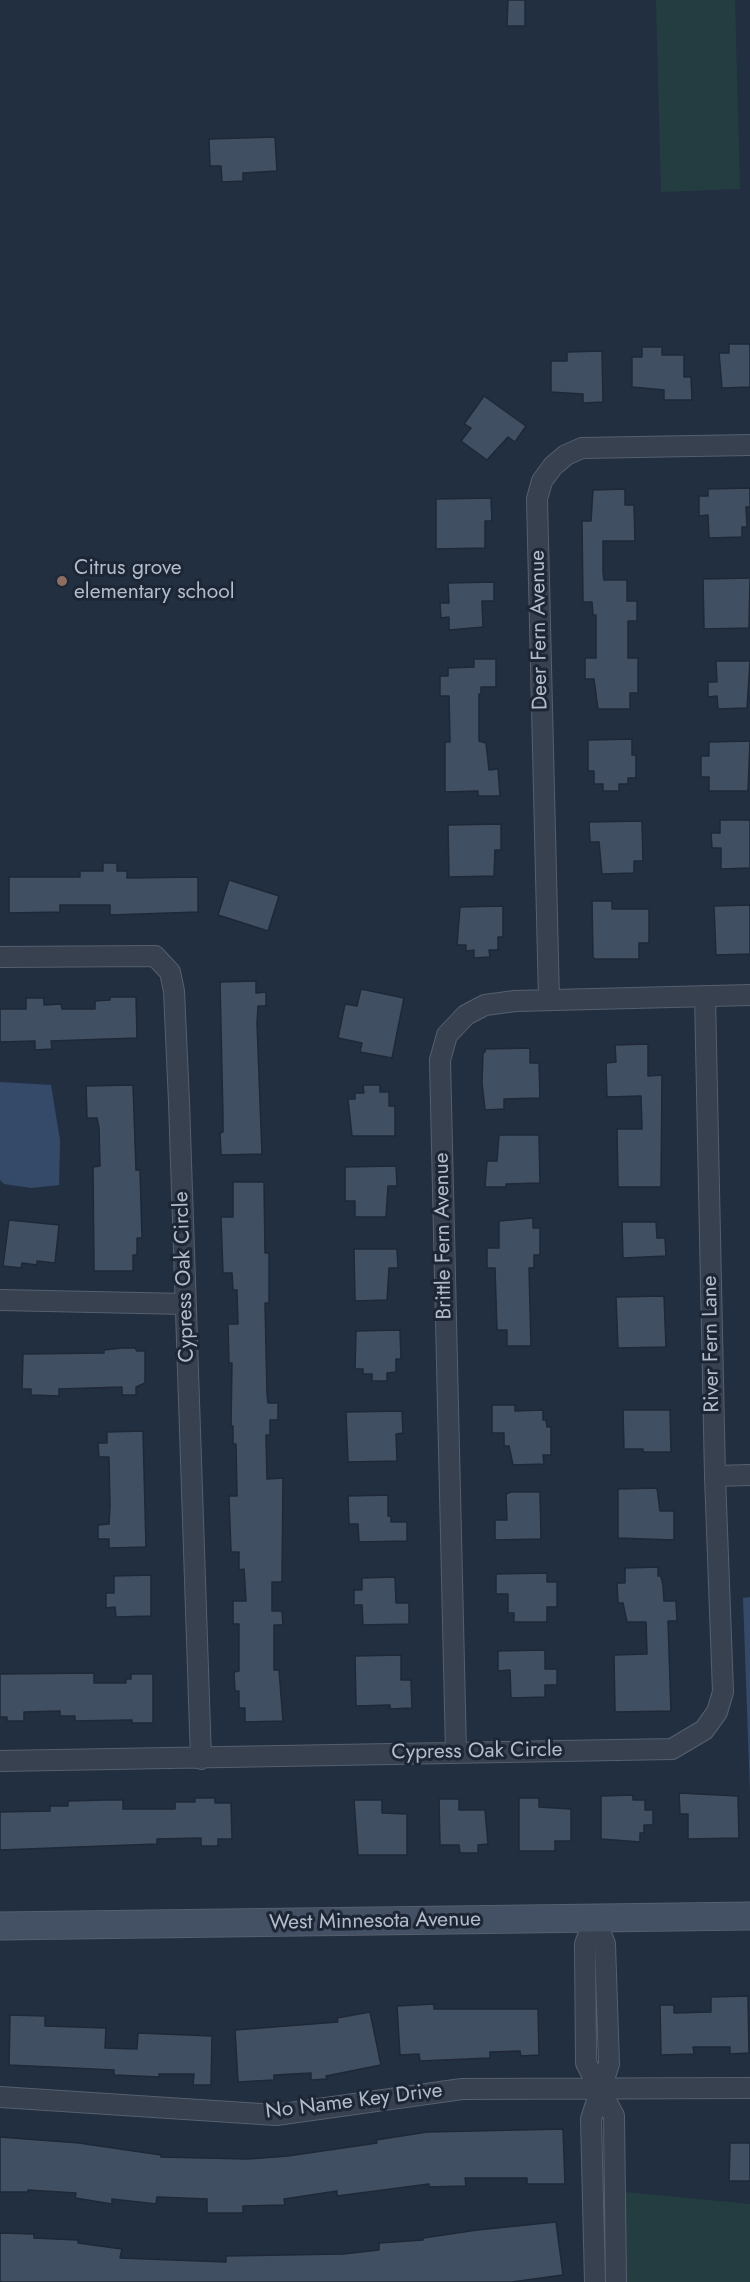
<!DOCTYPE html>
<html>
<head>
<meta charset="utf-8">
<style>
  body { margin:0 }
  canvas { display:block; background:#222f40 }
</style>
</head>
<body>
<canvas width="750" height="2282"></canvas>
<script>
const ctx = document.querySelector('canvas').getContext('2d');
ctx.lineJoin = 'round';
function fill(path, color) {
  ctx.fillStyle = color;
  ctx.fill(path, 'evenodd');
}
function toPath(rows) {
  const path = new Path2D();
  for (const r of rows) {
    path.moveTo(r[0], r[1]);
    for (let i = 2; i < r.length; i += 2) path.lineTo(r[i], r[i + 1]);
  }
  return path;
}
function trace(path, color, width, dash) {
  ctx.strokeStyle = color;
  ctx.lineWidth = width;
  ctx.lineCap = dash ? 'butt' : 'round';
  ctx.setLineDash(dash || []);
  ctx.stroke(path);
}
function write(font, color, halo, rows, align = 'center') {
  ctx.font = font + ' Jost,sans-serif';
  ctx.lineWidth = 6;
  ctx.setLineDash([]);
  ctx.textBaseline = 'middle';
  ctx.strokeStyle = halo;
  ctx.fillStyle = color;
  for (const [text, x, y, turn = 0] of rows) {
    ctx.save();
    ctx.translate(x, y);
    ctx.rotate((+turn || 0) * Math.PI / 180);
    ctx.textAlign = isNaN(turn) ? turn : align;
    if (halo) ctx.strokeText(text, 0, 0);
    ctx.fillText(text, 0, 0);
    ctx.restore();
  }
}
const green = toPath([
  [656,0,735,0,740,189,661,192],
  [624,2192,750,2204,750,2282,626,2282]
]);
const water = toPath([
  [0,1082,51,1085,60,1140,59,1185,31,1188,4,1184,0,1180],
  [750,1597,750,1793,743,1598]
]);
const building = toPath([
  [508,0,525,0,525,26,507,26,508,0],
  [275,137,277,171,243,173,243,181,222,182,221,166,210,166,209,139,275,137],
  [729,344,750,344,750,387,722,388,719,353,729,353,729,344],
  [642,347,662,347,662,355,684,355,684,377,691,377,692,400,664,400,664,390,632,387,632,357,642,357,642,347],
  [602,351,603,402,583,403,583,394,551,392,551,361,567,361,567,352,602,351],
  [484,396,526,426,515,442,508,437,487,460,461,441,471,428,464,424,484,396],
  [750,488,750,507,746,507,747,527,742,527,742,537,709,538,708,515,699,516,699,496,708,496,708,489,750,488],
  [625,489,625,505,634,505,635,541,603,541,603,572,604,580,627,580,627,601,637,601,637,621,628,621,628,658,638,658,638,693,630,693,630,709,598,709,594,679,585,679,585,658,596,658,596,615,593,615,592,602,583,602,582,521,591,521,593,490,625,489],
  [491,498,492,521,485,521,485,548,436,549,436,499,491,498],
  [750,578,749,628,704,629,703,579,750,578],
  [494,582,494,601,482,601,483,627,449,630,449,617,441,618,440,603,449,603,448,583,494,582],
  [474,659,496,659,496,687,481,687,481,694,479,694,479,741,486,743,489,770,498,769,500,796,478,796,478,791,445,792,445,742,450,742,449,696,440,696,440,676,448,676,448,668,474,667,474,659],
  [716,661,750,661,747,708,718,709,717,696,708,697,708,682,717,682,716,661],
  [632,739,632,755,636,755,636,778,628,778,628,784,619,784,619,791,603,791,603,784,594,784,594,771,588,771,588,740,632,739],
  [750,741,748,791,709,791,709,777,701,777,701,756,709,756,709,742,750,741],
  [720,820,750,820,750,868,721,869,721,848,712,848,711,833,720,833,720,820],
  [642,821,643,861,634,861,634,873,602,874,599,842,590,842,589,822,642,821],
  [501,824,501,850,495,850,494,876,449,877,448,825,501,824],
  [103,863,117,863,117,871,127,871,127,878,198,877,198,912,110,915,110,905,60,905,60,912,9,913,9,877,80,877,80,871,103,871,103,863],
  [229,880,279,896,268,931,218,915,229,880],
  [592,901,612,901,612,909,649,909,649,943,639,943,639,959,595,959,593,957,592,901],
  [750,905,750,954,716,955,714,906,750,905],
  [503,906,503,937,498,937,498,950,489,950,490,957,474,958,474,950,466,951,466,945,457,945,460,907,503,906],
  [256,981,256,993,266,992,266,1006,258,1006,257,1023,262,1154,221,1155,220,1133,223,1132,223,1117,220,982,256,981],
  [361,989,404,998,392,1058,360,1052,362,1043,338,1038,345,1004,357,1006,361,989],
  [110,997,136,997,137,1038,51,1041,52,1049,35,1050,35,1041,0,1042,0,1009,26,1009,26,998,44,998,44,1005,61,1004,62,1009,95,1009,95,1001,110,1000,110,997],
  [648,1044,648,1076,662,1075,661,1187,618,1187,617,1129,642,1129,641,1096,607,1097,606,1063,616,1062,615,1045,648,1044],
  [530,1048,530,1063,539,1063,540,1098,504,1099,504,1109,485,1110,482,1083,483,1052,485,1052,485,1049,530,1048],
  [133,1085,136,1170,140,1170,142,1238,137,1238,137,1255,133,1255,133,1271,94,1271,93,1167,100,1166,99,1128,97,1118,87,1118,86,1086,133,1085],
  [363,1085,380,1085,380,1092,389,1092,389,1106,395,1106,395,1136,352,1136,348,1099,355,1099,355,1093,364,1093,363,1085],
  [499,1135,539,1135,540,1183,506,1184,506,1187,485,1187,487,1161,497,1161,499,1135],
  [396,1166,397,1186,388,1186,386,1217,355,1217,355,1201,345,1201,345,1167,396,1166],
  [233,1182,264,1182,265,1253,269,1253,269,1303,265,1303,267,1394,268,1403,278,1403,278,1420,270,1420,270,1435,266,1435,267,1479,283,1478,282,1582,272,1582,272,1611,282,1611,283,1625,274,1625,274,1670,279,1670,283,1721,245,1722,245,1708,239,1708,239,1691,235,1691,234,1672,239,1671,239,1624,233,1624,233,1601,246,1601,244,1569,239,1570,239,1552,231,1552,229,1496,237,1496,236,1444,233,1444,233,1426,231,1426,232,1363,229,1363,228,1324,238,1324,237,1290,233,1290,232,1273,223,1273,221,1217,233,1217,233,1182],
  [533,1218,533,1228,540,1228,540,1255,534,1255,534,1268,529,1268,531,1346,507,1346,507,1330,497,1330,495,1268,487,1268,487,1248,499,1248,499,1221,533,1218],
  [9,1220,59,1225,55,1263,37,1261,37,1265,22,1263,21,1268,3,1266,9,1220],
  [622,1222,656,1222,657,1238,665,1238,666,1256,623,1258,622,1222],
  [354,1249,397,1249,398,1268,389,1268,387,1300,355,1301,354,1249],
  [664,1296,666,1347,618,1348,616,1297,664,1296],
  [400,1330,401,1359,396,1359,396,1372,387,1373,387,1381,372,1381,372,1374,363,1374,363,1369,355,1369,356,1331,400,1330],
  [122,1348,135,1348,137,1351,145,1351,145,1383,136,1387,136,1395,122,1395,122,1387,59,1389,59,1396,31,1395,31,1389,22,1389,23,1354,104,1353,104,1350,122,1348],
  [492,1405,515,1405,515,1411,543,1410,543,1420,546,1420,547,1427,551,1427,551,1455,543,1455,544,1464,513,1465,509,1446,504,1446,504,1433,492,1433,492,1405],
  [623,1410,670,1410,671,1452,643,1452,643,1449,624,1449,623,1410],
  [402,1411,403,1433,396,1434,397,1461,348,1462,346,1412,402,1411],
  [143,1431,146,1547,109,1548,109,1539,98,1539,98,1525,109,1524,110,1507,109,1457,99,1457,98,1443,107,1443,107,1432,143,1431],
  [657,1488,660,1511,674,1511,674,1540,618,1538,618,1489,657,1488],
  [511,1492,540,1492,541,1539,495,1540,495,1520,507,1520,506,1494,511,1492],
  [388,1495,388,1516,391,1516,391,1522,407,1522,407,1541,359,1542,358,1524,349,1524,348,1496,388,1495],
  [658,1567,658,1576,661,1576,663,1586,664,1601,676,1601,677,1621,668,1621,671,1711,615,1712,614,1655,647,1654,646,1622,627,1622,623,1603,618,1603,617,1583,625,1583,625,1568,658,1567],
  [547,1573,547,1582,557,1582,557,1607,547,1607,547,1622,514,1622,514,1613,508,1613,508,1594,496,1594,496,1574,547,1573],
  [151,1575,151,1616,116,1617,115,1607,106,1608,106,1593,114,1593,114,1576,151,1575],
  [395,1577,396,1603,409,1603,409,1624,363,1625,362,1605,354,1605,354,1590,362,1590,362,1578,395,1577],
  [545,1650,545,1669,557,1669,557,1685,545,1685,545,1697,511,1698,510,1670,498,1671,498,1651,545,1650],
  [401,1655,401,1680,411,1680,412,1708,390,1709,390,1705,356,1706,355,1656,401,1655],
  [94,1673,94,1683,126,1683,126,1679,131,1679,131,1674,153,1674,153,1723,132,1723,132,1720,75,1721,75,1716,60,1716,60,1711,24,1712,24,1721,7,1721,7,1717,0,1717,0,1674,94,1673],
  [679,1793,738,1796,739,1838,688,1839,688,1814,680,1814,679,1793],
  [633,1795,633,1800,645,1800,645,1810,653,1810,653,1825,644,1825,644,1833,640,1833,640,1842,601,1839,601,1796,633,1795],
  [195,1798,215,1798,215,1803,231,1803,232,1839,218,1839,218,1846,201,1846,201,1838,157,1839,157,1844,0,1850,0,1812,50,1811,50,1806,68,1806,68,1801,104,1800,123,1800,123,1809,175,1809,175,1802,195,1802,195,1798],
  [519,1798,539,1798,539,1807,571,1809,571,1841,555,1841,555,1851,519,1851,519,1798],
  [439,1799,459,1799,459,1810,485,1810,488,1844,478,1845,478,1853,460,1853,459,1845,440,1845,439,1799],
  [354,1800,382,1800,382,1813,407,1814,407,1855,358,1855,354,1800],
  [748,1996,749,2053,730,2054,730,2047,693,2047,694,2054,661,2055,660,2005,674,2005,674,2013,711,2012,711,1997,748,1996],
  [434,2004,434,2009,538,2009,539,2055,521,2056,520,2051,490,2052,490,2058,420,2061,419,2054,400,2055,397,2006,434,2004],
  [370,2012,381,2065,326,2076,327,2079,311,2080,311,2073,274,2075,274,2080,238,2082,235,2030,338,2022,337,2018,370,2012],
  [10,2015,45,2016,45,2026,106,2028,105,2048,137,2049,138,2033,212,2036,211,2085,193,2085,194,2074,159,2074,159,2077,114,2075,114,2070,9,2065,10,2015],
  [563,2129,565,2184,527,2184,527,2178,465,2178,466,2186,429,2187,429,2184,337,2196,337,2191,284,2199,285,2205,243,2206,243,2213,207,2213,207,2199,157,2197,156,2204,112,2199,112,2204,75,2198,76,2193,28,2190,28,2192,0,2192,0,2137,79,2143,161,2155,161,2157,248,2159,288,2156,377,2143,376,2140,427,2132,563,2129],
  [730,2143,750,2143,750,2181,729,2181,730,2143],
  [556,2222,563,2275,512,2282,0,2282,0,2233,34,2234,34,2238,78,2240,78,2243,122,2249,120,2258,226,2262,226,2256,343,2254,379,2250,379,2243,423,2240,423,2238,477,2230,556,2222]
]);
const street = toPath([
  [0,957,155,956,170,972,174,991,179,1102,201,1759],
  [549,1000,537,499,542,481,553,466,566,455,582,448,750,445],
  [0,1300,186,1304],
  [715,1476,750,1475],
  [456,1752,440,1060,447,1035,466,1015,485,1005,515,1001,750,995],
  [0,1761,672,1749,704,1730,717,1712,723,1692,715,1476,705,996],
  [595,1918,585,1944,586,2063,614,2116,616,2282],
  [0,2097,276,2115,462,2089,750,2088],
  [595,2282,591,2119,609,2064,605,1944,595,1918]
]);
const secondary = toPath([
  [0,1926,750,1916]
]);
const markers = [
  [62,581,6,"#8d6e63"]
];
const poiNames = [
  ["Citrus grove",74,569],
  ["elementary school",74,593]
];
const streetNames = [
  ["Deer Fern Avenue",540,630,-91],
  ["Brittle Fern Avenue",444,1236,-91],
  ["Cypress Oak Circle",185,1277,-92],
  ["River Fern Lane",712,1344,-91],
  ["Cypress Oak Circle",477,1752,-1],
  ["West Minnesota Avenue",375,1922,-1],
  ["No Name Key Drive",354,2102,-7]
];
fill(green, '#243d41');
fill(water, '#354a68');
fill(building, '#414f62');
trace(building, '#1e2837', 1.5);
trace(street, '#555f6e', 22);
trace(secondary, '#555f6e', 29);
trace(street, '#374150', 20);
trace(secondary, '#445063', 27);
for (const [x, y, r, color] of markers) {
  const dot = new Path2D();
  dot.arc(x, y, r, 0, 2 * Math.PI);
  ctx.fillStyle = color;
  ctx.fill(dot);
  trace(dot, '#1c2635', 2);
}
write('21px', '#b3bccb', '#1c2635', poiNames, 'left');
write('21px', '#b3bccb', '#1c2635', streetNames);
</script>
</body>
</html>
